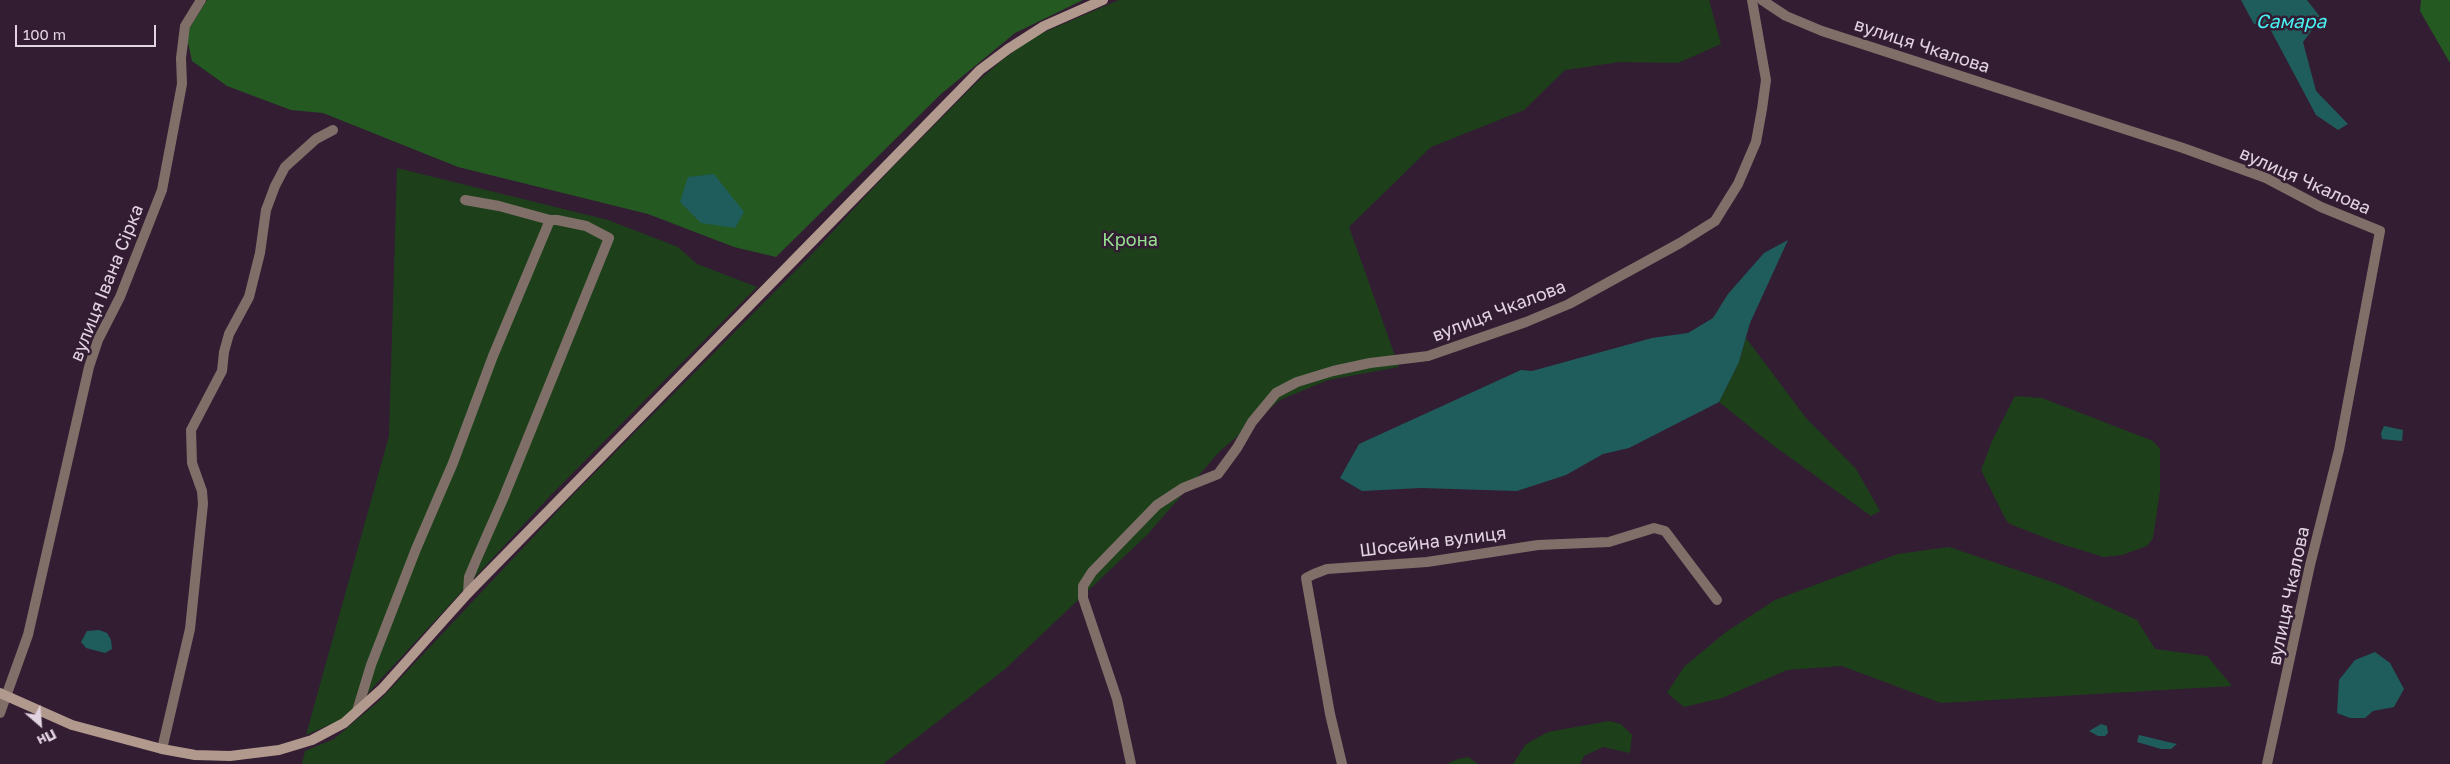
<!DOCTYPE html>
<html>
<head>
<meta charset="utf-8">
<style>
  body { margin:0 }
  #map { position:relative; width:2450px; height:764px; overflow:hidden; background:#331d33; font-family:"Golos Text",sans-serif }
  canvas { display:block }
  .north { position:absolute; left:15px; top:699px; width:50px; height:50px; -webkit-text-stroke:4px #331d33; paint-order:stroke; rotate:153deg; font-size:14px; font-weight:700; line-height:20px; text-align:center; color:#e2d3e1 }
  .north::after { content:''; display:block; margin:auto; width:18px; height:22px; background:#e2d3e1; clip-path:polygon(50% 0,100% 100%,50% 72%,0 100%) }
  .scale { position:absolute; left:15px; top:25px; width:141px; height:22px; box-sizing:border-box; border:2px solid #e2d3e1; border-top:0; padding-left:6px; font-size:15px; line-height:18px; white-space:nowrap; color:#e2d3e1; -webkit-text-stroke:4px #331d33; paint-order:stroke }
</style>
</head>
<body>
<div id="map">
<canvas width="2450" height="764"></canvas>
<div class="north">Пн</div>
<div class="scale">100 m</div>
</div>
<script>
const ctx = document.querySelector('canvas').getContext('2d');
ctx.lineJoin = 'round';
function fill(path, color) {
  ctx.fillStyle = color;
  ctx.fill(path, 'evenodd');
}
function toPath(rows) {
  const path = new Path2D();
  for (const r of rows) {
    path.moveTo(r[0], r[1]);
    for (let i = 2; i < r.length; i += 2) path.lineTo(r[i], r[i + 1]);
  }
  return path;
}
function trace(path, color, width, dash) {
  ctx.strokeStyle = color;
  ctx.lineWidth = width;
  ctx.lineCap = dash ? 'butt' : 'round';
  ctx.setLineDash(dash || []);
  ctx.stroke(path);
}
function write(font, color, halo, rows, align = 'center') {
  ctx.font = font + ' "Golos Text",sans-serif';
  ctx.lineWidth = 5;
  ctx.setLineDash([]);
  ctx.textBaseline = 'middle';
  ctx.strokeStyle = halo;
  ctx.fillStyle = color;
  for (const [text, x, y, turn = 0] of rows) {
    ctx.save();
    ctx.translate(x, y);
    ctx.rotate((+turn || 0) * Math.PI / 180);
    ctx.textAlign = isNaN(turn) ? turn : align;
    if (halo) ctx.strokeText(text, 0, 0);
    ctx.fillText(text, 0, 0);
    ctx.restore();
  }
}
const green = toPath([
  [1119,0,1709,0,1721,44,1678,63,1620,62,1565,70,1524,110,1431,147,1349,227,1399,367,1328,380,1280,400,1219,452,1148,534,1004,670,883,764,302,764,305,751,334,739,379,701,569,499,812,254,889,171,976,83,1001,61,1033,37],
  [397,168,608,220,678,247,697,264,757,287,550,496,345,718,306,735,389,436],
  [1746,338,1806,418,1856,469,1880,511,1871,516,1770,443,1719,402,1739,362],
  [2015,396,2042,398,2153,441,2160,449,2160,491,2153,538,2147,546,2122,555,2104,557,2061,544,2010,524,2006,520,1981,470,1992,441],
  [1949,547,2058,584,2137,620,2155,649,2207,656,2232,686,1941,703,1842,666,1787,670,1722,698,1684,707,1667,693,1684,667,1726,632,1775,600,1898,554],
  [1609,721,1621,724,1632,735,1630,753,1603,747,1584,756,1580,764,1513,764,1526,744,1548,732],
  [1468,757,1478,764,1447,764,1458,759]
]);
const forest = toPath([
  [207,0,1083,0,1015,33,941,94,776,257,734,247,648,214,458,167,323,113,291,110,227,86,192,61,186,34],
  [2421,0,2450,0,2450,63,2420,11]
]);
const water = toPath([
  [2241,0,2307,0,2321,18,2303,42,2316,91,2348,124,2338,130,2316,115,2268,25,2254,24],
  [714,174,744,212,735,228,701,223,680,202,688,177],
  [1788,240,1750,323,1739,362,1719,402,1629,448,1603,454,1566,475,1517,491,1421,488,1362,491,1340,478,1359,444,1521,370,1532,371,1652,338,1688,333,1713,318,1728,294,1764,253],
  [2384,426,2403,430,2402,441,2382,439,2381,433],
  [99,630,107,633,111,640,112,649,105,653,86,648,81,642,87,631],
  [2375,652,2390,663,2404,689,2394,707,2373,711,2365,718,2350,718,2337,713,2339,680,2355,660],
  [2101,724,2107,726,2108,733,2105,736,2098,736,2089,731],
  [2139,735,2164,741,2177,744,2171,749,2161,749,2137,742]
]);
const street = toPath([
  [1762,0,1786,16,1822,31,2183,148,2266,178,2321,207,2380,231,2339,450,2310,565,2267,764],
  [465,200,499,206,550,220,557,220,586,226,609,238,503,499,477,558,469,577,468,593],
  [357,711,371,665,416,549,453,463,493,356,550,220],
  [0,713,28,635,89,367,98,340,120,297,162,190,182,84,181,58,185,26,201,0],
  [162,749,190,629,203,504,202,491,192,463,191,430,222,371,224,352,229,334,249,297,260,253,266,210,275,186,285,167,316,139,333,130],
  [1131,764,1117,699,1083,598,1083,586,1092,572,1157,505,1183,488,1218,474,1237,448,1252,422,1276,393,1297,382,1333,371,1370,363,1428,356,1526,322,1569,304,1680,243,1715,221,1738,184,1756,142,1762,109,1766,80,1752,0],
  [1342,764,1330,714,1306,578,1314,574,1327,569,1427,562,1538,545,1609,542,1654,528,1665,531,1717,600]
]);
const secondary = toPath([
  [0,693,72,725,162,749,195,755,230,756,279,750,312,740,344,723,382,689,468,593,980,70,1008,49,1044,26,1103,0]
]);
const streetNames = [
  ["вулиця Чкалова",1922,46,18],
  ["вулиця Чкалова",2305,181,24],
  ["вулиця Івана Сірка",107,283,-68],
  ["вулиця Чкалова",1499,311,-21],
  ["Шосейна вулиця",1433,542,-7],
  ["вулиця Чкалова",2289,596,-78]
];
const parkNames = [
  ["Крона",1130,240]
];
const waterNames = [
  ["Самара",2291,22]
];
fill(green, '#1d401b');
fill(forest, '#245921');
fill(water, '#1f5d5d');
trace(street, '#7f6f68', 10);
trace(secondary, '#b1998d', 10);
write('18px', '#e2d3e1', '#331d33', streetNames);
write('18px', '#96e290', '#331d33', parkNames);
write('italic 19px', '#48f1f2', '#331d33', waterNames);
</script>
</body>
</html>
